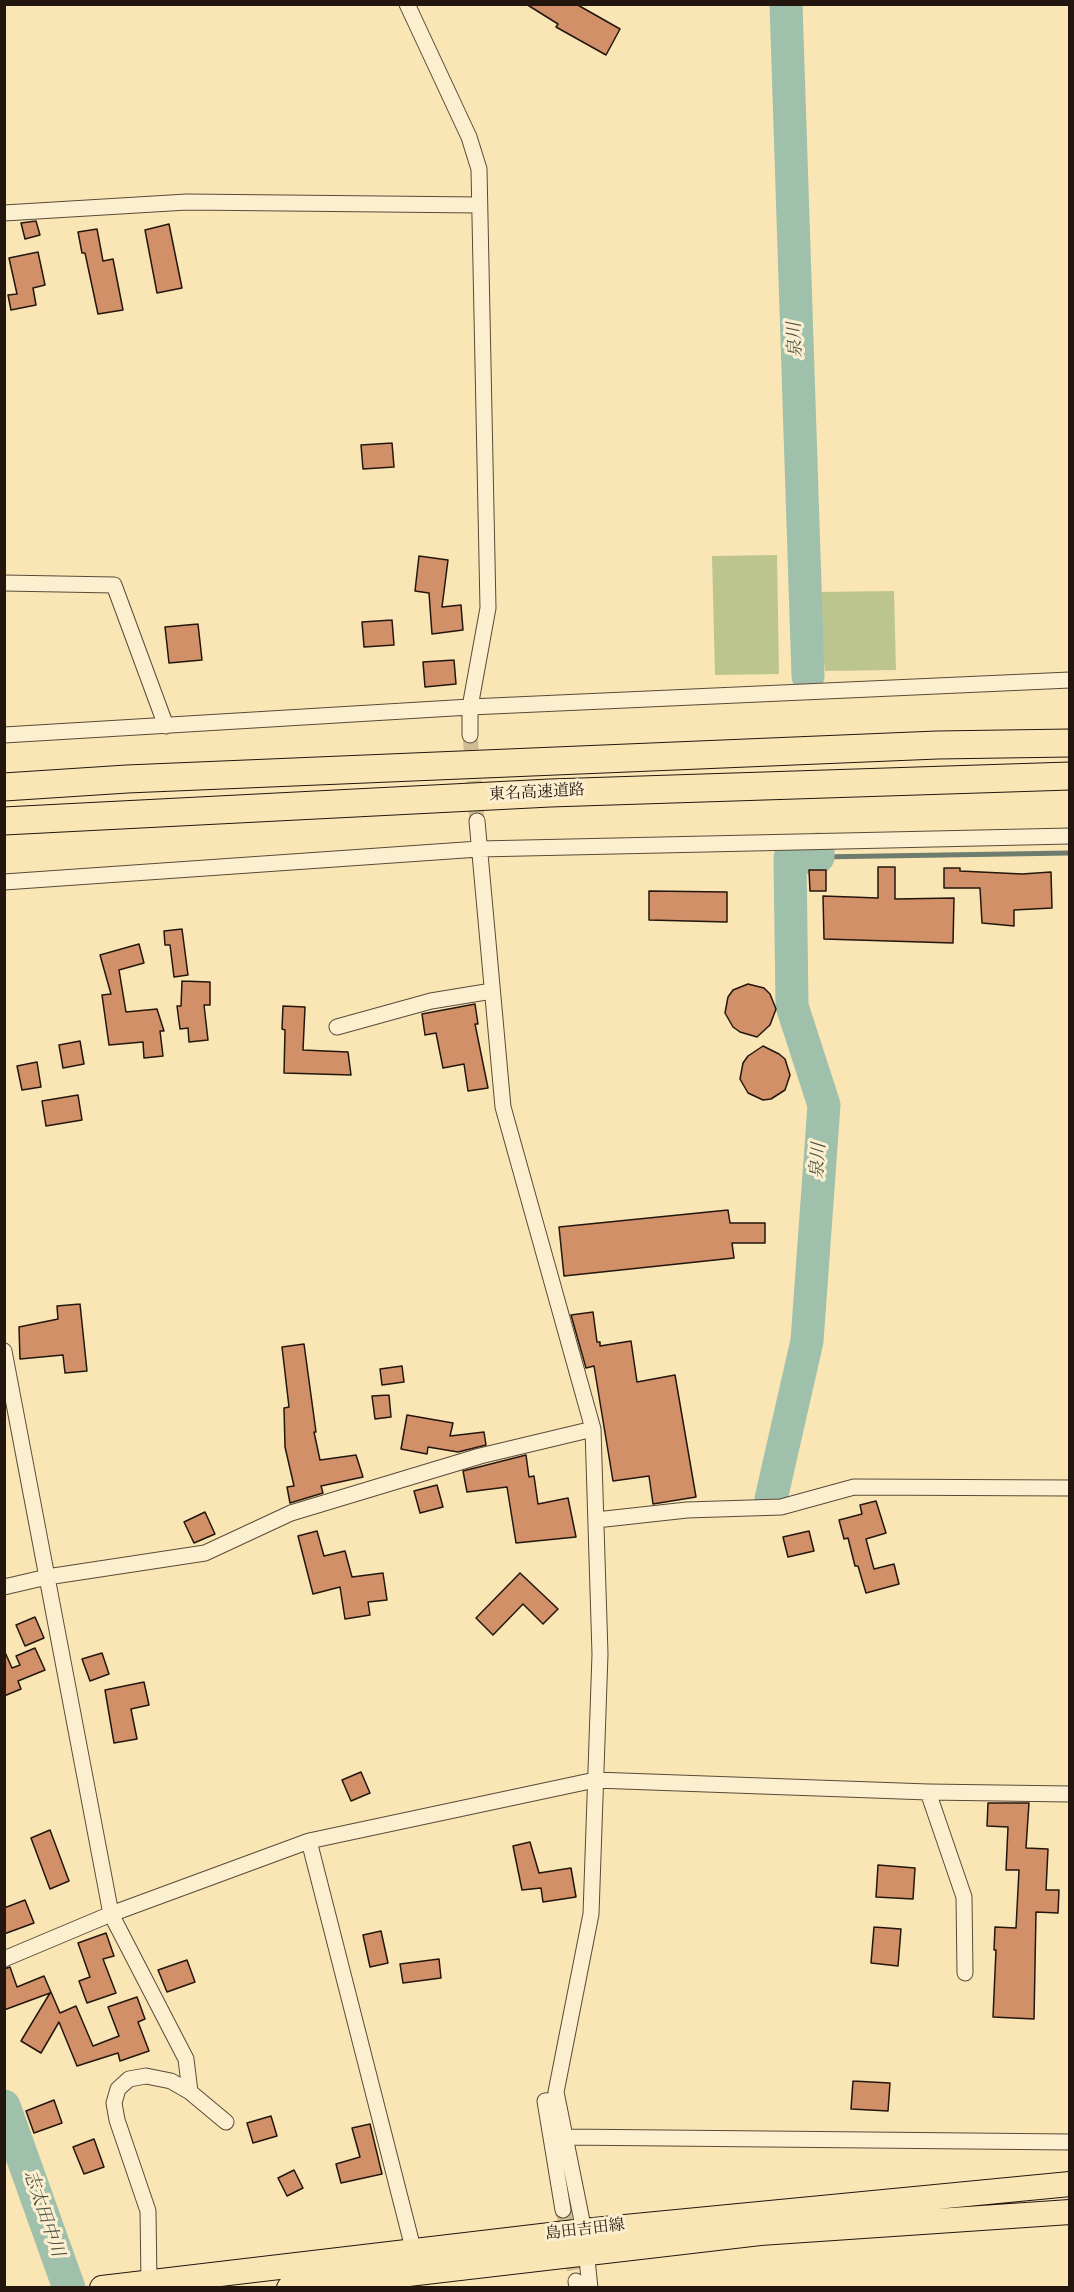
<!DOCTYPE html>
<html>
<head>
<meta charset="utf-8">
<style>
  body { margin:0 }
  #map { position:relative; width:1074px; height:2292px; overflow:hidden; background:#fae6b5; font-family:Vollkorn,serif }
  canvas { display:block }
  .frame { position:absolute; inset:0; border:6px solid #23160e; pointer-events:none }
</style>
</head>
<body>
<div id="map">
<canvas width="1074" height="2292"></canvas>
<div class="frame"></div>
</div>
<script>
const ctx = document.querySelector('canvas').getContext('2d');
ctx.lineJoin = 'round';
function fill(path, color) {
  ctx.fillStyle = color;
  ctx.fill(path, 'evenodd');
}
function toPath(rows) {
  const path = new Path2D();
  for (const r of rows) {
    path.moveTo(r[0], r[1]);
    for (let i = 2; i < r.length; i += 2) path.lineTo(r[i], r[i + 1]);
  }
  return path;
}
function trace(path, color, width, dash) {
  ctx.strokeStyle = color;
  ctx.lineWidth = width;
  ctx.lineCap = dash ? 'butt' : 'round';
  ctx.setLineDash(dash || []);
  ctx.stroke(path);
}
function write(font, color, halo, rows, align = 'center') {
  ctx.font = font + ' Vollkorn,"Noto Serif JP",serif';
  ctx.lineWidth = 6;
  ctx.setLineDash([]);
  ctx.textBaseline = 'middle';
  ctx.strokeStyle = halo;
  ctx.fillStyle = color;
  for (const [text, x, y, turn = 0] of rows) {
    ctx.save();
    ctx.translate(x, y);
    ctx.rotate((+turn || 0) * Math.PI / 180);
    ctx.textAlign = isNaN(turn) ? turn : align;
    if (halo) ctx.strokeText(text, 0, 0);
    ctx.fillText(text, 0, 0);
    ctx.restore();
  }
}
const green = toPath([
  [777,555,779,674,715,675,712,556],
  [894,591,896,670,825,671,817,592]
]);
const stream = toPath([
  [818,857,1070,853]
]);
const river = toPath([
  [786,4,808,676],
  [771,1499,807,1341,824,1105,792,1006,790,858,818,857,818,849],
  [4,2106,69,2288]
]);
const building = toPath([
  [526,4,576,4,620,29,606,55,556,27,558,24,526,4],
  [36,221,40,235,25,239,21,223,36,221],
  [169,224,182,288,157,293,145,230,169,224],
  [97,229,103,261,113,259,123,310,98,314,85,253,82,253,78,232,97,229],
  [38,252,45,285,33,288,36,305,11,310,8,295,17,294,9,258,38,252],
  [392,443,394,467,363,469,361,445,392,443],
  [419,556,448,560,442,607,461,605,463,630,432,634,429,593,415,591,419,556],
  [392,620,394,645,364,647,362,622,392,620],
  [198,624,202,660,169,663,165,627,198,624],
  [454,660,456,684,425,687,423,662,454,660],
  [878,867,895,867,895,899,954,898,953,943,824,939,823,896,878,898,878,867],
  [944,868,960,868,960,871,1022,874,1051,872,1052,908,1014,910,1014,926,982,923,980,888,944,888,944,868],
  [809,870,826,870,826,891,810,891,809,870],
  [649,891,727,892,727,922,649,920,649,891],
  [182,929,188,975,174,977,170,945,165,945,164,931,182,929],
  [139,944,144,963,119,970,126,1012,157,1009,164,1031,160,1031,163,1056,144,1058,143,1042,109,1045,102,995,111,994,100,955,139,944],
  [182,981,210,982,210,1005,204,1005,208,1040,189,1042,188,1028,180,1029,177,1006,181,1006,182,981],
  [748,984,764,988,770,994,776,1009,770,1025,757,1037,740,1032,733,1027,725,1013,728,997,733,990,748,984],
  [475,1004,478,1024,475,1024,488,1088,468,1091,464,1064,443,1068,436,1033,425,1035,422,1014,475,1004],
  [283,1006,305,1007,303,1050,348,1052,351,1075,284,1073,285,1030,282,1029,283,1006],
  [80,1041,84,1064,63,1068,59,1045,80,1041],
  [763,1046,779,1054,785,1059,790,1075,785,1090,771,1099,763,1100,748,1093,740,1079,743,1063,748,1056,763,1046],
  [37,1062,41,1087,22,1090,17,1066,37,1062],
  [78,1095,82,1120,46,1126,42,1101,78,1095],
  [728,1210,730,1223,765,1223,765,1243,732,1243,734,1258,564,1276,559,1227,728,1210],
  [80,1304,87,1371,65,1373,63,1355,20,1359,19,1327,58,1319,57,1306,80,1304],
  [593,1312,597,1342,600,1342,600,1346,631,1341,637,1382,675,1375,696,1497,653,1504,649,1476,613,1481,594,1366,586,1368,571,1315,593,1312],
  [304,1344,316,1432,314,1432,320,1460,356,1455,363,1477,321,1486,323,1493,290,1503,287,1487,294,1486,285,1447,284,1408,289,1407,282,1347,304,1344],
  [402,1366,404,1382,382,1385,380,1369,402,1366],
  [389,1395,391,1417,375,1419,372,1396,389,1395],
  [407,1415,453,1423,450,1436,484,1432,486,1445,458,1452,428,1447,427,1454,401,1449,407,1415],
  [526,1455,529,1477,534,1476,538,1504,568,1498,576,1537,516,1543,507,1487,467,1492,463,1471,526,1455],
  [437,1485,443,1507,420,1513,414,1491,437,1485],
  [876,1501,886,1533,866,1539,874,1569,894,1564,899,1584,866,1593,858,1566,855,1566,848,1538,844,1539,839,1520,862,1514,860,1505,876,1501],
  [205,1512,215,1534,194,1543,184,1522,205,1512],
  [317,1531,324,1556,345,1551,352,1577,383,1573,387,1600,368,1602,370,1615,345,1619,340,1587,313,1594,298,1536,317,1531],
  [809,1531,814,1551,788,1557,783,1537,809,1531],
  [520,1573,558,1609,543,1624,523,1604,493,1635,476,1618,520,1573],
  [35,1617,44,1638,25,1646,16,1625,35,1617],
  [35,1648,45,1670,18,1681,21,1689,4,1696,4,1650,12,1668,20,1665,16,1656,35,1648],
  [102,1653,109,1674,90,1681,82,1659,102,1653],
  [144,1682,149,1705,131,1709,137,1739,114,1743,105,1690,144,1682],
  [361,1772,370,1793,351,1801,342,1780,361,1772],
  [988,1803,1029,1803,1026,1848,1048,1849,1046,1890,1059,1890,1058,1913,1036,1912,1034,2019,993,2017,996,1950,994,1950,995,1927,1016,1928,1019,1870,1006,1870,1008,1827,987,1826,988,1803],
  [50,1830,69,1881,50,1889,31,1838,50,1830],
  [530,1842,539,1873,571,1868,576,1897,543,1902,541,1888,522,1890,513,1846,530,1842],
  [878,1865,915,1868,913,1899,876,1897,878,1865],
  [25,1900,34,1923,4,1934,4,1908,25,1900],
  [874,1927,901,1929,898,1966,871,1963,874,1927],
  [381,1931,388,1963,370,1967,363,1935,381,1931],
  [106,1933,114,1956,103,1959,116,1993,87,2003,79,1981,90,1977,78,1943,106,1933],
  [439,1959,441,1978,403,1983,400,1964,439,1959],
  [187,1960,195,1982,167,1992,158,1970,187,1960],
  [10,1967,17,1987,44,1976,60,2013,76,2006,93,2046,119,2036,108,2007,137,1997,145,2019,138,2022,149,2051,120,2061,118,2053,77,2066,59,2022,41,2053,21,2041,50,1993,4,2010,4,1969,10,1967],
  [853,2081,890,2083,888,2111,851,2109,853,2081],
  [54,2100,62,2123,34,2133,26,2111,54,2100],
  [271,2116,277,2136,253,2143,247,2123,271,2116],
  [370,2124,382,2174,341,2183,336,2164,360,2157,352,2128,370,2124],
  [94,2139,104,2167,84,2174,73,2147,94,2139],
  [294,2170,303,2188,287,2196,278,2178,294,2170]
]);
const minorTunnel = toPath([
  [470,735,477,821],
  [563,2210,576,2281]
]);
const minor = toPath([
  [407,4,469,137,479,169,488,608,470,707,470,735],
  [4,213,187,202,479,205],
  [4,583,114,585,166,726],
  [4,735,470,707,1070,680],
  [477,821,503,1107,593,1429,600,1654,591,1914,556,2092,584,2231,590,2288],
  [4,882,479,849,1070,836],
  [337,1027,431,1001,492,991],
  [4,1351,111,1914,186,2059,190,2092],
  [596,1520,687,1510,781,1507,854,1487,1070,1488],
  [4,1587,47,1577,205,1553,291,1513,480,1456,593,1429],
  [928,1792,964,1897,965,1973],
  [309,1841,414,2252],
  [4,1959,111,1914,309,1841,595,1780,928,1792,1070,1794],
  [557,2100,545,2101,563,2210],
  [565,2137,1070,2142],
  [576,2281,577,2288],
  [149,2282,148,2211,117,2120,114,2103,118,2089,129,2079,146,2076,171,2081,190,2092,226,2122]
]);
const primary = toPath([
  [102,2288,584,2231,1070,2184],
  [289,2288,760,2233,1070,2212]
]);
const motorway = toPath([
  [4,787,127,779,937,745,1070,743],
  [4,821,550,793,1070,776]
]);
const streetNames = [
  ["東名高速道路",537,794,-3],
  ["島田吉田線",585,2231,-7]
];
const waterNames = [
  ["泉川",797,340,-92],
  ["泉川",820,1161,-86],
  ["志太田中川",42,2214,71]
];
fill(green, '#bdc58e');
trace(stream, '#6d7c6c', 5);
trace(river, '#9fc0aa', 33);
fill(building, '#d19067');
trace(building, '#23160e', 1.5);
trace(minorTunnel, '#cfbc94', 15, [15, 8]);
trace(minor, '#594a38', 17);
trace(primary, '#23160e', 26);
trace(motorway, '#23160e', 29);
trace(minor, '#fcefcf', 15);
trace(primary, '#fae6b5', 24);
trace(motorway, '#fae6b5', 27);
write('16px', '#23160e', '#fcefcf', streetNames);
write('italic 18px', '#4e5245', '#fcefcf', waterNames);
</script>
</body>
</html>
